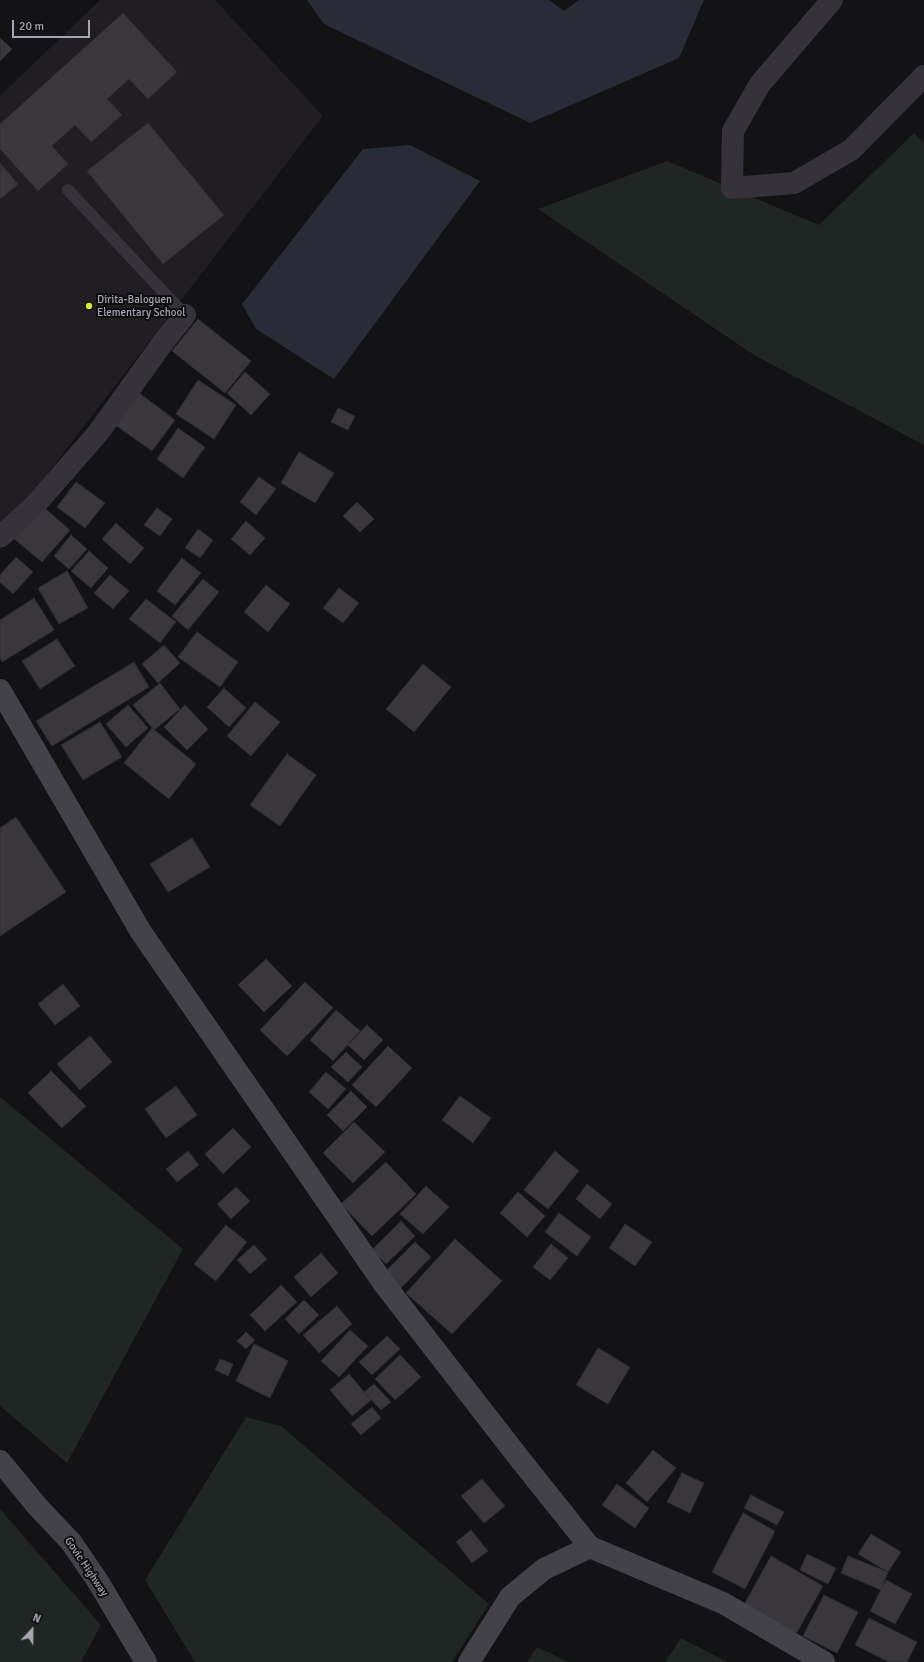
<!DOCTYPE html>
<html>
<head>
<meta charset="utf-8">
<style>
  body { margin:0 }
  #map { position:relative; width:924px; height:1662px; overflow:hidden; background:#131214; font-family:Signika,sans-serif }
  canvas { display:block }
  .north { position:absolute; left:12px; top:1610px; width:40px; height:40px; -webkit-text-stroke:3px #0e0d0f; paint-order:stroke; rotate:22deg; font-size:11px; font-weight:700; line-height:16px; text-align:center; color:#a7a4b4 }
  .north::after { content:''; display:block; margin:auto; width:14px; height:18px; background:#a7a4b4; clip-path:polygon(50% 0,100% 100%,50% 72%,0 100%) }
  .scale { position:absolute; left:12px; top:20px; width:78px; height:18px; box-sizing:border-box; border:2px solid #a7a4b4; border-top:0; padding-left:5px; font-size:12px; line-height:14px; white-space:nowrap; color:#a7a4b4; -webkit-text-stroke:3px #0e0d0f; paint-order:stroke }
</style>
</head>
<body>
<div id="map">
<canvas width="924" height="1662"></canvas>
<div class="north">N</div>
<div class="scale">20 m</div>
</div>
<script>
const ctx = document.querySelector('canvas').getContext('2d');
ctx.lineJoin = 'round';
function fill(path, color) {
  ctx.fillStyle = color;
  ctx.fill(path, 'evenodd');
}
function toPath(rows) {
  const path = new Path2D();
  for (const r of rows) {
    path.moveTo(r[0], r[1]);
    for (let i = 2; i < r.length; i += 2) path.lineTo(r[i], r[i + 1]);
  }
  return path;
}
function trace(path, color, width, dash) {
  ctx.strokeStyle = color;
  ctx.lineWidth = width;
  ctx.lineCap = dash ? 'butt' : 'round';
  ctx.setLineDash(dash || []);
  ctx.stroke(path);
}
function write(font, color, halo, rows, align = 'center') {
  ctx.font = font + ' Signika,sans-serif';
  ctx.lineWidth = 4;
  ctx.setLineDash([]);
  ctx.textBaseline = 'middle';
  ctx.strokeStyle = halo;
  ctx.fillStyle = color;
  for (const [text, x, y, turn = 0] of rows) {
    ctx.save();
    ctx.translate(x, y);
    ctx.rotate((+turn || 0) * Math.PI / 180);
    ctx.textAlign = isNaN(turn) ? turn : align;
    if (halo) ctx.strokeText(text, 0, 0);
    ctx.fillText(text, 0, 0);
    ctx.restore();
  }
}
const built = toPath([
  [100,0,215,0,323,116,31,495,0,522,0,96]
]);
const green = toPath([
  [914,133,924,143,924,445,754,355,538,209,667,161,819,225],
  [0,1097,183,1249,67,1463,0,1406],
  [246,1417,281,1426,489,1604,452,1662,195,1662,145,1580],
  [0,1509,101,1625,81,1662,0,1662],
  [681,1638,728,1662,665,1662],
  [537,1647,569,1662,527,1662]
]);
const water = toPath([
  [307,0,549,0,564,11,579,0,704,0,679,58,530,123,324,24],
  [410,145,480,181,334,379,256,329,242,304,363,149]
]);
const building = toPath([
  [123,13,177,72,148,99,129,79,107,99,122,115,91,142,75,125,52,146,68,164,38,191,0,149,0,124,123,13],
  [0,38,12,49,0,61,0,38],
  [148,123,224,215,163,264,87,171,148,123],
  [0,163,18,184,0,199,0,163],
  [198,319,251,361,225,393,172,351,198,319],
  [245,372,270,394,251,415,227,393,245,372],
  [198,380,236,405,214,439,176,414,198,380],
  [138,392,175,420,152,451,114,424,138,392],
  [338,408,355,416,348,430,331,422,338,408],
  [178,428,205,447,183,478,157,459,178,428],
  [299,452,334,473,315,503,281,483,299,452],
  [259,477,276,489,256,515,240,502,259,477],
  [76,482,105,503,85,528,57,507,76,482],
  [357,502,374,519,360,532,343,516,357,502],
  [41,505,70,530,42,562,13,538,41,505],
  [157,508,172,519,160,536,144,525,157,508],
  [246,521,265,538,250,555,231,539,246,521],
  [116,523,144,548,130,564,102,539,116,523],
  [198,529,213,540,200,558,185,548,198,529],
  [71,535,87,549,69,569,54,556,71,535],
  [89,551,108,568,91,588,71,571,89,551],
  [16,557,33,572,13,594,0,582,0,575,16,557],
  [182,558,201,573,175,605,157,591,182,558],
  [67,571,88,608,59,624,38,588,67,571],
  [110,575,129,591,113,609,94,593,110,575],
  [203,579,219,592,188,630,172,616,203,579],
  [266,585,290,604,268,632,244,612,266,585],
  [339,588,359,603,343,623,323,608,339,588],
  [34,598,54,630,2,662,0,658,0,620,34,598],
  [146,599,176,622,160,643,129,619,146,599],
  [197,632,238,662,220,687,178,657,197,632],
  [57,639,75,666,40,689,22,661,57,639],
  [164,645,180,663,158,683,142,664,164,645],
  [134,662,149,687,52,746,36,721,134,662],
  [423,664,451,687,414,732,386,709,423,664],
  [160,683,180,709,154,730,133,705,160,683],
  [224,688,246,708,229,727,207,707,224,688],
  [255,702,280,722,251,756,227,736,255,702],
  [128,705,148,728,126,747,106,724,128,705],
  [185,705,208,729,187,750,164,727,185,705],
  [100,722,122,757,83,780,61,745,100,722],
  [152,728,196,764,169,799,124,763,152,728],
  [287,754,316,775,280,826,250,805,287,754],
  [16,817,66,892,0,936,0,828,16,817],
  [192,838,210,867,168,892,150,864,192,838],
  [266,959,292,986,264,1012,238,985,266,959],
  [305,982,333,1008,287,1056,260,1030,305,982],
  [63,984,80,1006,55,1025,38,1004,63,984],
  [336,1010,360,1031,333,1061,310,1040,336,1010],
  [367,1025,383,1040,364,1060,348,1045,367,1025],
  [90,1036,112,1062,80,1090,57,1064,90,1036],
  [388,1046,412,1068,376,1107,352,1085,388,1046],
  [346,1052,362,1067,348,1082,331,1067,346,1052],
  [51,1071,86,1106,62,1128,28,1093,51,1071],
  [326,1072,346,1089,328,1109,309,1092,326,1072],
  [176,1086,197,1115,166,1138,145,1109,176,1086],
  [351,1091,367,1107,343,1131,327,1115,351,1091],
  [460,1096,491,1118,473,1143,442,1120,460,1096],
  [354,1122,385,1152,353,1183,323,1153,354,1122],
  [233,1128,251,1147,223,1174,205,1154,233,1128],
  [188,1151,199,1165,177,1182,166,1169,188,1151],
  [555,1151,579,1171,548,1209,524,1190,555,1151],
  [386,1162,416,1194,372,1236,341,1204,386,1162],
  [587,1184,612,1204,600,1219,576,1199,587,1184],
  [426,1186,449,1207,423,1234,400,1214,426,1186],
  [236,1187,250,1201,231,1219,217,1204,236,1187],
  [518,1192,545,1216,527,1237,500,1213,518,1192],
  [559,1213,591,1237,577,1256,545,1232,559,1213],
  [401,1221,415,1236,386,1264,372,1250,401,1221],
  [625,1224,652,1242,635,1266,609,1248,625,1224],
  [226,1225,247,1242,216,1281,194,1264,226,1225],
  [455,1239,502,1281,452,1334,406,1293,455,1239],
  [415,1242,431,1257,399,1290,383,1274,415,1242],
  [551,1244,568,1258,550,1280,533,1267,551,1244],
  [254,1245,267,1259,250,1274,237,1260,254,1245],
  [321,1253,338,1273,311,1297,294,1277,321,1253],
  [281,1285,297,1302,265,1331,250,1315,281,1285],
  [304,1300,319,1315,299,1334,285,1319,304,1300],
  [337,1306,352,1324,319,1353,303,1335,337,1306],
  [350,1330,368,1346,339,1377,321,1361,350,1330],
  [246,1332,255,1340,246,1349,237,1341,246,1332],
  [387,1336,400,1349,372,1375,359,1362,387,1336],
  [254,1344,288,1361,270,1398,236,1381,254,1344],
  [598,1348,630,1367,608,1404,576,1385,598,1348],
  [400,1355,421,1377,395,1400,375,1379,400,1355],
  [220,1359,233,1364,228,1376,215,1370,220,1359],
  [349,1374,371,1400,352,1416,330,1390,349,1374],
  [374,1384,391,1402,381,1410,364,1392,374,1384],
  [372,1407,381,1418,361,1435,351,1424,372,1407],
  [653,1450,676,1468,647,1502,626,1483,653,1450],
  [682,1473,704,1483,690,1513,667,1502,682,1473],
  [482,1479,505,1506,484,1523,461,1496,482,1479],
  [617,1484,649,1508,635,1528,602,1505,617,1484],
  [751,1495,784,1512,777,1525,744,1508,751,1495],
  [743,1513,775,1531,745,1589,712,1572,743,1513],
  [471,1530,488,1551,472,1563,456,1542,471,1530],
  [871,1534,901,1552,888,1572,858,1554,871,1534],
  [807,1554,836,1568,828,1584,800,1570,807,1554],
  [771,1556,823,1586,796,1634,744,1605,771,1556],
  [848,1556,888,1572,881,1590,841,1573,848,1556],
  [886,1580,912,1594,895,1624,870,1611,886,1580],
  [824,1595,858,1612,837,1653,803,1636,824,1595],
  [869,1618,917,1642,907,1662,889,1662,855,1645,869,1618]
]);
const lane = toPath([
  [68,190,185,315]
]);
const street = toPath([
  [832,0,760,84,733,131,732,188,794,183,851,150,924,76],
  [0,537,35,505,98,433,164,341,185,315]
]);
const secondary = toPath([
  [0,690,141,932,384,1284,519,1458,590,1547,723,1603,824,1662],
  [0,1461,37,1506,71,1542,97,1580,146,1662],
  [469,1662,510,1597,544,1569,590,1547]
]);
const markers = [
  [89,306,4,"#d4eb33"]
];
const poiNames = [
  ["Dirita-Baloguen",97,300],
  ["Elementary School",97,313]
];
const streetNames = [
  ["Govic Highway",86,1567,56]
];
fill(built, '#201e21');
fill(green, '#1f2623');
fill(water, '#292b37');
fill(building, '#39373c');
trace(building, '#2e2c30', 1);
trace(lane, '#353339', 12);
trace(street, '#353339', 22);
trace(secondary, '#434249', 22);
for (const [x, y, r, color] of markers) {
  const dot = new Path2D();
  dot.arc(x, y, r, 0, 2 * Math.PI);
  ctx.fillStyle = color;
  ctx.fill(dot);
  trace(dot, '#0e0d0f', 1.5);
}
write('11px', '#a7a4b4', '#0e0d0f', poiNames, 'left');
write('11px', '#a7a4b4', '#0e0d0f', streetNames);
</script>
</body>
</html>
